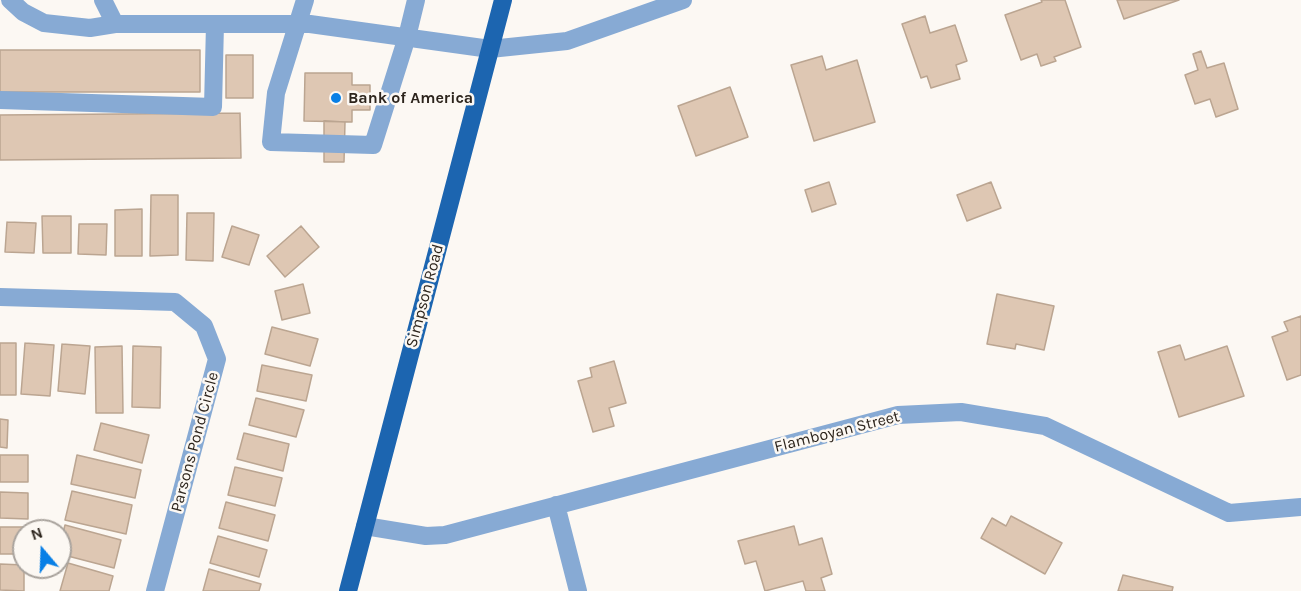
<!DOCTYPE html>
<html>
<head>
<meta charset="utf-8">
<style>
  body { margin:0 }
  #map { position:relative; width:1301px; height:591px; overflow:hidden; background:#fcf8f3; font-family:Karla,sans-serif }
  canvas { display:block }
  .north { position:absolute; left:12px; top:519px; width:60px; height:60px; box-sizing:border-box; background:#fcf8f3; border:2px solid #a9a39d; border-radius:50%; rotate:341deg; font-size:16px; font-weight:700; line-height:24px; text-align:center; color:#2c241c }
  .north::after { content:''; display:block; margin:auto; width:21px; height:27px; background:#087fe6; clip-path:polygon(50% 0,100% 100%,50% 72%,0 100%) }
</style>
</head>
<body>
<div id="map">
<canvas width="1301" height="591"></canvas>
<div class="north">N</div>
</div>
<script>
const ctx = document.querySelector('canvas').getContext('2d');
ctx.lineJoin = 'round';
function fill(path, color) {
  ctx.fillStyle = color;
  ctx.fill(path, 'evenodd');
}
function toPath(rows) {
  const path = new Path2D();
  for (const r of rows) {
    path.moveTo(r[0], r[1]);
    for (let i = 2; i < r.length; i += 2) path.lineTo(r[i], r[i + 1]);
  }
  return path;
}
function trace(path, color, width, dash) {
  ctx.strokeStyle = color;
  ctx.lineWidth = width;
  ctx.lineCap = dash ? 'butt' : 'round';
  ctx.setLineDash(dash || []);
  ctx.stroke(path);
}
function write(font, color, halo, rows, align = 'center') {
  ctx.font = font + ' Karla,sans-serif';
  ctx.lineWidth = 5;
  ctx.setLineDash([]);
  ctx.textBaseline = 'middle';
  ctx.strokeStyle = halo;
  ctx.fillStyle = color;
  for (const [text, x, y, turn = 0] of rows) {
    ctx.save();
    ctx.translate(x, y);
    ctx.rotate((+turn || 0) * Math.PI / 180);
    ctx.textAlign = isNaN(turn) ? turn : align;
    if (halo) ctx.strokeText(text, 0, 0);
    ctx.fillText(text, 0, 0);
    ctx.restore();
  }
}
const building = toPath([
  [1041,0,1065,0,1081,47,1054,57,1056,61,1041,66,1037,54,1021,60,1005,15,1042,2,1041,0],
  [1117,0,1179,0,1124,19,1117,0],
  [925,16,930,33,955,25,967,61,956,65,960,79,931,88,927,76,921,78,902,24,925,16],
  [0,50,200,50,200,92,0,92,0,50],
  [1201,51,1207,68,1224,63,1238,109,1216,117,1210,99,1195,104,1185,75,1198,70,1193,54,1201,51],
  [226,55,253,55,253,98,226,98,226,55],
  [822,56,826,70,857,60,875,122,814,141,791,65,822,56],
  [305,73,352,73,352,85,370,85,370,110,352,110,352,122,304,121,305,73],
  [730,87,748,137,696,156,678,106,730,87],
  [240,113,241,158,0,160,0,115,240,113],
  [324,121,345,122,344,162,324,162,324,121],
  [829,182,836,204,812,212,805,190,829,182],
  [991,182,1001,208,967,221,957,195,991,182],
  [151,195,178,195,178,255,150,256,151,195],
  [142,209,142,256,115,256,115,210,142,209],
  [187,213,214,213,213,261,186,260,187,213],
  [42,216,71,216,71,253,43,253,42,216],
  [7,222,36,223,34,253,5,252,7,222],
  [79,224,107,224,106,255,78,254,79,224],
  [232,226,259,235,249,265,222,257,232,226],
  [301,226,319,247,285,277,267,256,301,226],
  [303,284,310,313,282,320,275,291,303,284],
  [997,294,1054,306,1044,350,1016,344,1015,349,987,344,997,294],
  [1301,316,1301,375,1287,380,1272,337,1288,331,1284,322,1301,316],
  [272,327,318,339,310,366,265,354,272,327],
  [0,343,16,343,16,395,0,395,0,343],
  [25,343,54,345,50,396,21,394,25,343],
  [62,344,90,346,85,394,58,391,62,344],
  [1180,345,1185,360,1227,346,1244,396,1179,417,1158,352,1180,345],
  [122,346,123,413,96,413,95,347,122,346],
  [133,346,161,347,160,408,132,407,133,346],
  [614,361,626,403,609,408,614,426,593,432,578,381,592,377,590,368,614,361],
  [262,365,312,375,306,401,257,391,262,365],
  [256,398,304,410,296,437,249,425,256,398],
  [0,419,8,420,7,448,0,447,0,419],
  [101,423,149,435,142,463,94,450,101,423],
  [244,433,289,444,283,471,237,459,244,433],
  [0,455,28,455,28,482,0,482,0,455],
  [77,455,141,470,135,498,71,484,77,455],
  [235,467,282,478,275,506,228,495,235,467],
  [72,491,132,505,126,534,65,520,72,491],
  [0,492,28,493,28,519,0,518,0,492],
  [226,502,275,515,268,541,219,528,226,502],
  [1011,516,1062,543,1045,574,981,538,992,518,1006,526,1011,516],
  [65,525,121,540,114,568,60,554,60,545,65,525],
  [794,526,799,545,822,538,832,574,821,578,825,591,806,591,803,581,765,591,756,561,745,564,738,541,794,526],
  [0,527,27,527,27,531,24,531,24,554,0,554,0,527],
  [218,536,267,550,259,577,210,563,218,536],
  [68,563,113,576,109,591,60,591,68,563],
  [0,564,24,565,24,591,0,590,0,564],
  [209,569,261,584,259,591,203,591,209,569],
  [1123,575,1173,587,1172,591,1118,591,1123,575]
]);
const minor = toPath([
  [10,0,23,12,44,23,90,28,115,24,310,24,490,49,567,41,683,0],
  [103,0,115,24],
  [305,0,276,93,271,142,373,145,407,37,416,0],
  [0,100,213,107,215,24],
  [0,297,175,302,204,326,217,359,155,591],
  [556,505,578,591],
  [365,526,426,536,445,535,898,415,961,412,1045,426,1229,513,1301,507]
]);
const major = toPath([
  [348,591,503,0]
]);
const markers = [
  [336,98,6,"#087fe6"]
];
const poiNames = [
  ["Bank of America",348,98]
];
const streetNames = [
  ["Simpson Road",425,296,-75],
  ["Flamboyan Street",837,432,-14],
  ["Parsons Pond Circle",195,442,-75]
];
fill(building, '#dec7b3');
trace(building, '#bba591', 1.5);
trace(minor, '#87aad4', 18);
trace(major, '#1c65b0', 18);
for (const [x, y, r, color] of markers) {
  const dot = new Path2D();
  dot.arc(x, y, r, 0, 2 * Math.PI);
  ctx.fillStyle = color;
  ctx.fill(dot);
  trace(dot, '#fcf8f3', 2);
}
write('bold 16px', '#2c241c', '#fcf8f3', poiNames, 'left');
write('16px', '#2c241c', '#fcf8f3', streetNames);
</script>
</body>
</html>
